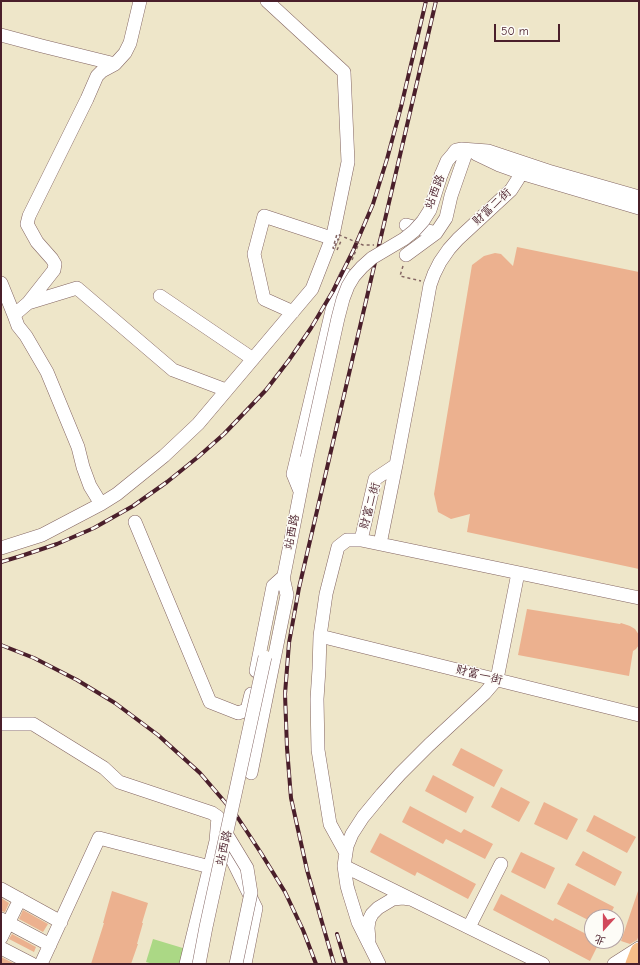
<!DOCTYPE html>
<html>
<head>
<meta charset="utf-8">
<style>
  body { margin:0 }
  #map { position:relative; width:640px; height:965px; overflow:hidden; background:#eee6c9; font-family:"Comic Neue","LXGW WenKai TC",sans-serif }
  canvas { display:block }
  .frame { position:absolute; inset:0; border:2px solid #4a1f2b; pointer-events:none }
  .north { position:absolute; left:584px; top:909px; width:40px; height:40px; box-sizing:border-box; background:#fdfcf7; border:1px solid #b5a4a5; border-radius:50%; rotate:201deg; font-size:11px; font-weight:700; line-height:16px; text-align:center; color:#4a1f2b }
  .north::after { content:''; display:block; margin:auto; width:14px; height:18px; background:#d1495b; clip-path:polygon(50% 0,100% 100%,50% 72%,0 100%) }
  .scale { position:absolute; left:494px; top:24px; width:66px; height:18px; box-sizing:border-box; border:2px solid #4a1f2b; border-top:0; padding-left:5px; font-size:12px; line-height:14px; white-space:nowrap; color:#4a1f2b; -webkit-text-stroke:3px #fdfcf7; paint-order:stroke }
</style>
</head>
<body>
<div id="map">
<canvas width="640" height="965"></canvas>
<div class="frame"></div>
<div class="north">北</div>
<div class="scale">50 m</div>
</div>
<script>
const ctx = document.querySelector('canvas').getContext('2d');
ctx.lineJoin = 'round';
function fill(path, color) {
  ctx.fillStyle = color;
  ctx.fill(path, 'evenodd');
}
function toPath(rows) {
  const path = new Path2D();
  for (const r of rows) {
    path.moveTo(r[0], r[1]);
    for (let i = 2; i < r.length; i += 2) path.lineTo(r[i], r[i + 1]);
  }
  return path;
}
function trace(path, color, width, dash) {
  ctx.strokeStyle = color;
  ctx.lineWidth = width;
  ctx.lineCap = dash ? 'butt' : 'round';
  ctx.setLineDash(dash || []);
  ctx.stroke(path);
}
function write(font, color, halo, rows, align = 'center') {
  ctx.font = font + ' "Comic Neue","LXGW WenKai TC",sans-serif';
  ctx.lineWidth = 3;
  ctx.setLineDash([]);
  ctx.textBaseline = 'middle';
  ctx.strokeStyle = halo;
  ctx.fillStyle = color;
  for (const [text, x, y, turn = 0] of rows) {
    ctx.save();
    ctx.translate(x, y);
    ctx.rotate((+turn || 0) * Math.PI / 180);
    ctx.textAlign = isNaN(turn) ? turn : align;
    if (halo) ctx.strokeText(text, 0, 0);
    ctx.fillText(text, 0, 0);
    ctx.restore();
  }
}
const green = toPath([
  [153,939,186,949,181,964,153,964,146,962]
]);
const building = toPath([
  [517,247,639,272,639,569,467,532,470,514,451,519,438,512,434,494,472,265,484,256,495,253,501,254,513,266],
  [527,609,620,624,621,623,630,626,635,629,639,635,639,645,636,649,633,651,629,676,518,655],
  [461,748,503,770,494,787,452,765],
  [433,775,474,797,466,813,425,791],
  [501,787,530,802,519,822,491,807],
  [544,802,578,819,567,840,534,824],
  [410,806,461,833,464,829,493,844,485,859,446,839,443,844,402,822],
  [594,815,636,837,627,853,586,831],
  [380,833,476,884,468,899,417,872,415,876,370,852],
  [583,851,622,872,615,886,575,865],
  [521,852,555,868,545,889,511,872],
  [568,883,614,907,609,917,592,917,592,922,557,904],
  [112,891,148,903,142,923,143,923,137,944,138,944,131,964,91,964,104,923,103,923],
  [638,891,639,891,639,935,637,940,630,944,621,941],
  [501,894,553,921,555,918,592,937,592,941,600,941,590,961,493,910],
  [1,898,9,903,5,912,1,911],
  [23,910,48,924,43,932,19,919],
  [12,934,36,947,34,952,9,939],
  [1,957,15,964,1,964]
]);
const path = toPath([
  [352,260,359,243],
  [403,266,400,276,421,281]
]);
const minor = toPath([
  [1,35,42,46,115,64],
  [476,154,499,165,524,174,639,208],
  [441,175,447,161,453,154,456,150,461,149,488,151,548,171,639,197],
  [406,225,436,233],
  [406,255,436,233,446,218,451,196,467,150],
  [1,283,14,315,18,326,26,336,47,372,78,447,83,467,90,486,101,504],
  [160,296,253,359],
  [28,303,77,288,173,370,226,390],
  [293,312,264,299,254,254,264,216,331,238],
  [14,315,28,303,54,270,55,264,52,259,37,242,27,224,29,216,87,99,97,76,102,71,115,64,125,53,130,43,140,1],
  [300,491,293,474,334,302,346,275],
  [135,522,210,702,238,713,247,710,251,694],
  [361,540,375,479,396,465,425,313,430,285,434,274,440,262,449,249,458,239,511,190,518,179,524,163],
  [380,544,396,465],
  [1,548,42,535,101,504,117,494,164,456,198,424,312,289,333,235,348,162,344,72,267,1],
  [282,585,307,458],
  [320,636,639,715],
  [256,671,273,586,283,577],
  [1,724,33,724,104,768,119,782,212,813,218,817,216,841,186,964],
  [251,773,287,595,283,577],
  [221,837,256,908,245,964],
  [346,853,330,824,318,750,317,699,319,669,320,636,326,594,338,547,347,540,361,540,639,598],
  [344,866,543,964],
  [1,889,61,922],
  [1,919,50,945],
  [469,927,501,864],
  [1,938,20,899],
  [369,940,368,928,369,920,372,914,378,908,393,899,403,898,410,899],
  [1,948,32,964],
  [41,964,99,838,210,867],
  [379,964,358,922,349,893,347,886,344,866,347,846,352,834,363,817,382,794,400,774,429,745,485,693,497,679,518,573],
  [614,964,639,948]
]);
const major = toPath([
  [634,964,639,951]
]);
const rail = toPath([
  [1,562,21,556,57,544,94,528,133,506,167,482,198,457,224,434,246,411,266,390,289,360,311,328,333,291,353,251,373,204,387,159,401,107,426,1],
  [1,645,34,658,77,680,115,703,158,735,200,773,236,815,261,853,285,892,303,930,316,964],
  [337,934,346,964],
  [334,964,307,870,291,798,287,748,285,694,289,643,299,588,436,1]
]);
const pathBridge = toPath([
  [335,246,338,239,341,241,337,250,333,248,337,234,363,245,374,245]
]);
const minorBridge = toPath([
  [307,458,338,318,343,299,348,286,354,276,362,267,372,258,404,239,414,231,423,221,430,210,441,175],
  [227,835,247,868,251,893,236,964],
  [199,964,206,927,265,657]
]);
const streetNames = [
  ["站西路",435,192,-69],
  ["财富二街",492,207,-43],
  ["财富二街",370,506,-75],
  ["站西路",292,532,-79],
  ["财富一街",479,675,14],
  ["站西路",224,848,-77]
];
fill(green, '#abd885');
fill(building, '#ecb18f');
trace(minor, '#836562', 14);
trace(major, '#836562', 18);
trace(path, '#836562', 1.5, [3, 3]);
trace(minor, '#fff', 13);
trace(major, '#f7be88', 17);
trace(rail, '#4a1f2b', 4);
trace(rail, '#fdfcf7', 2.5, [8]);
trace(minorBridge, '#836562', 14, []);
trace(pathBridge, '#836562', 1.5, [3, 3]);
trace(minorBridge, '#fff', 13);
write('12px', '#4a1f2b', '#fdfcf7', streetNames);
</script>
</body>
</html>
